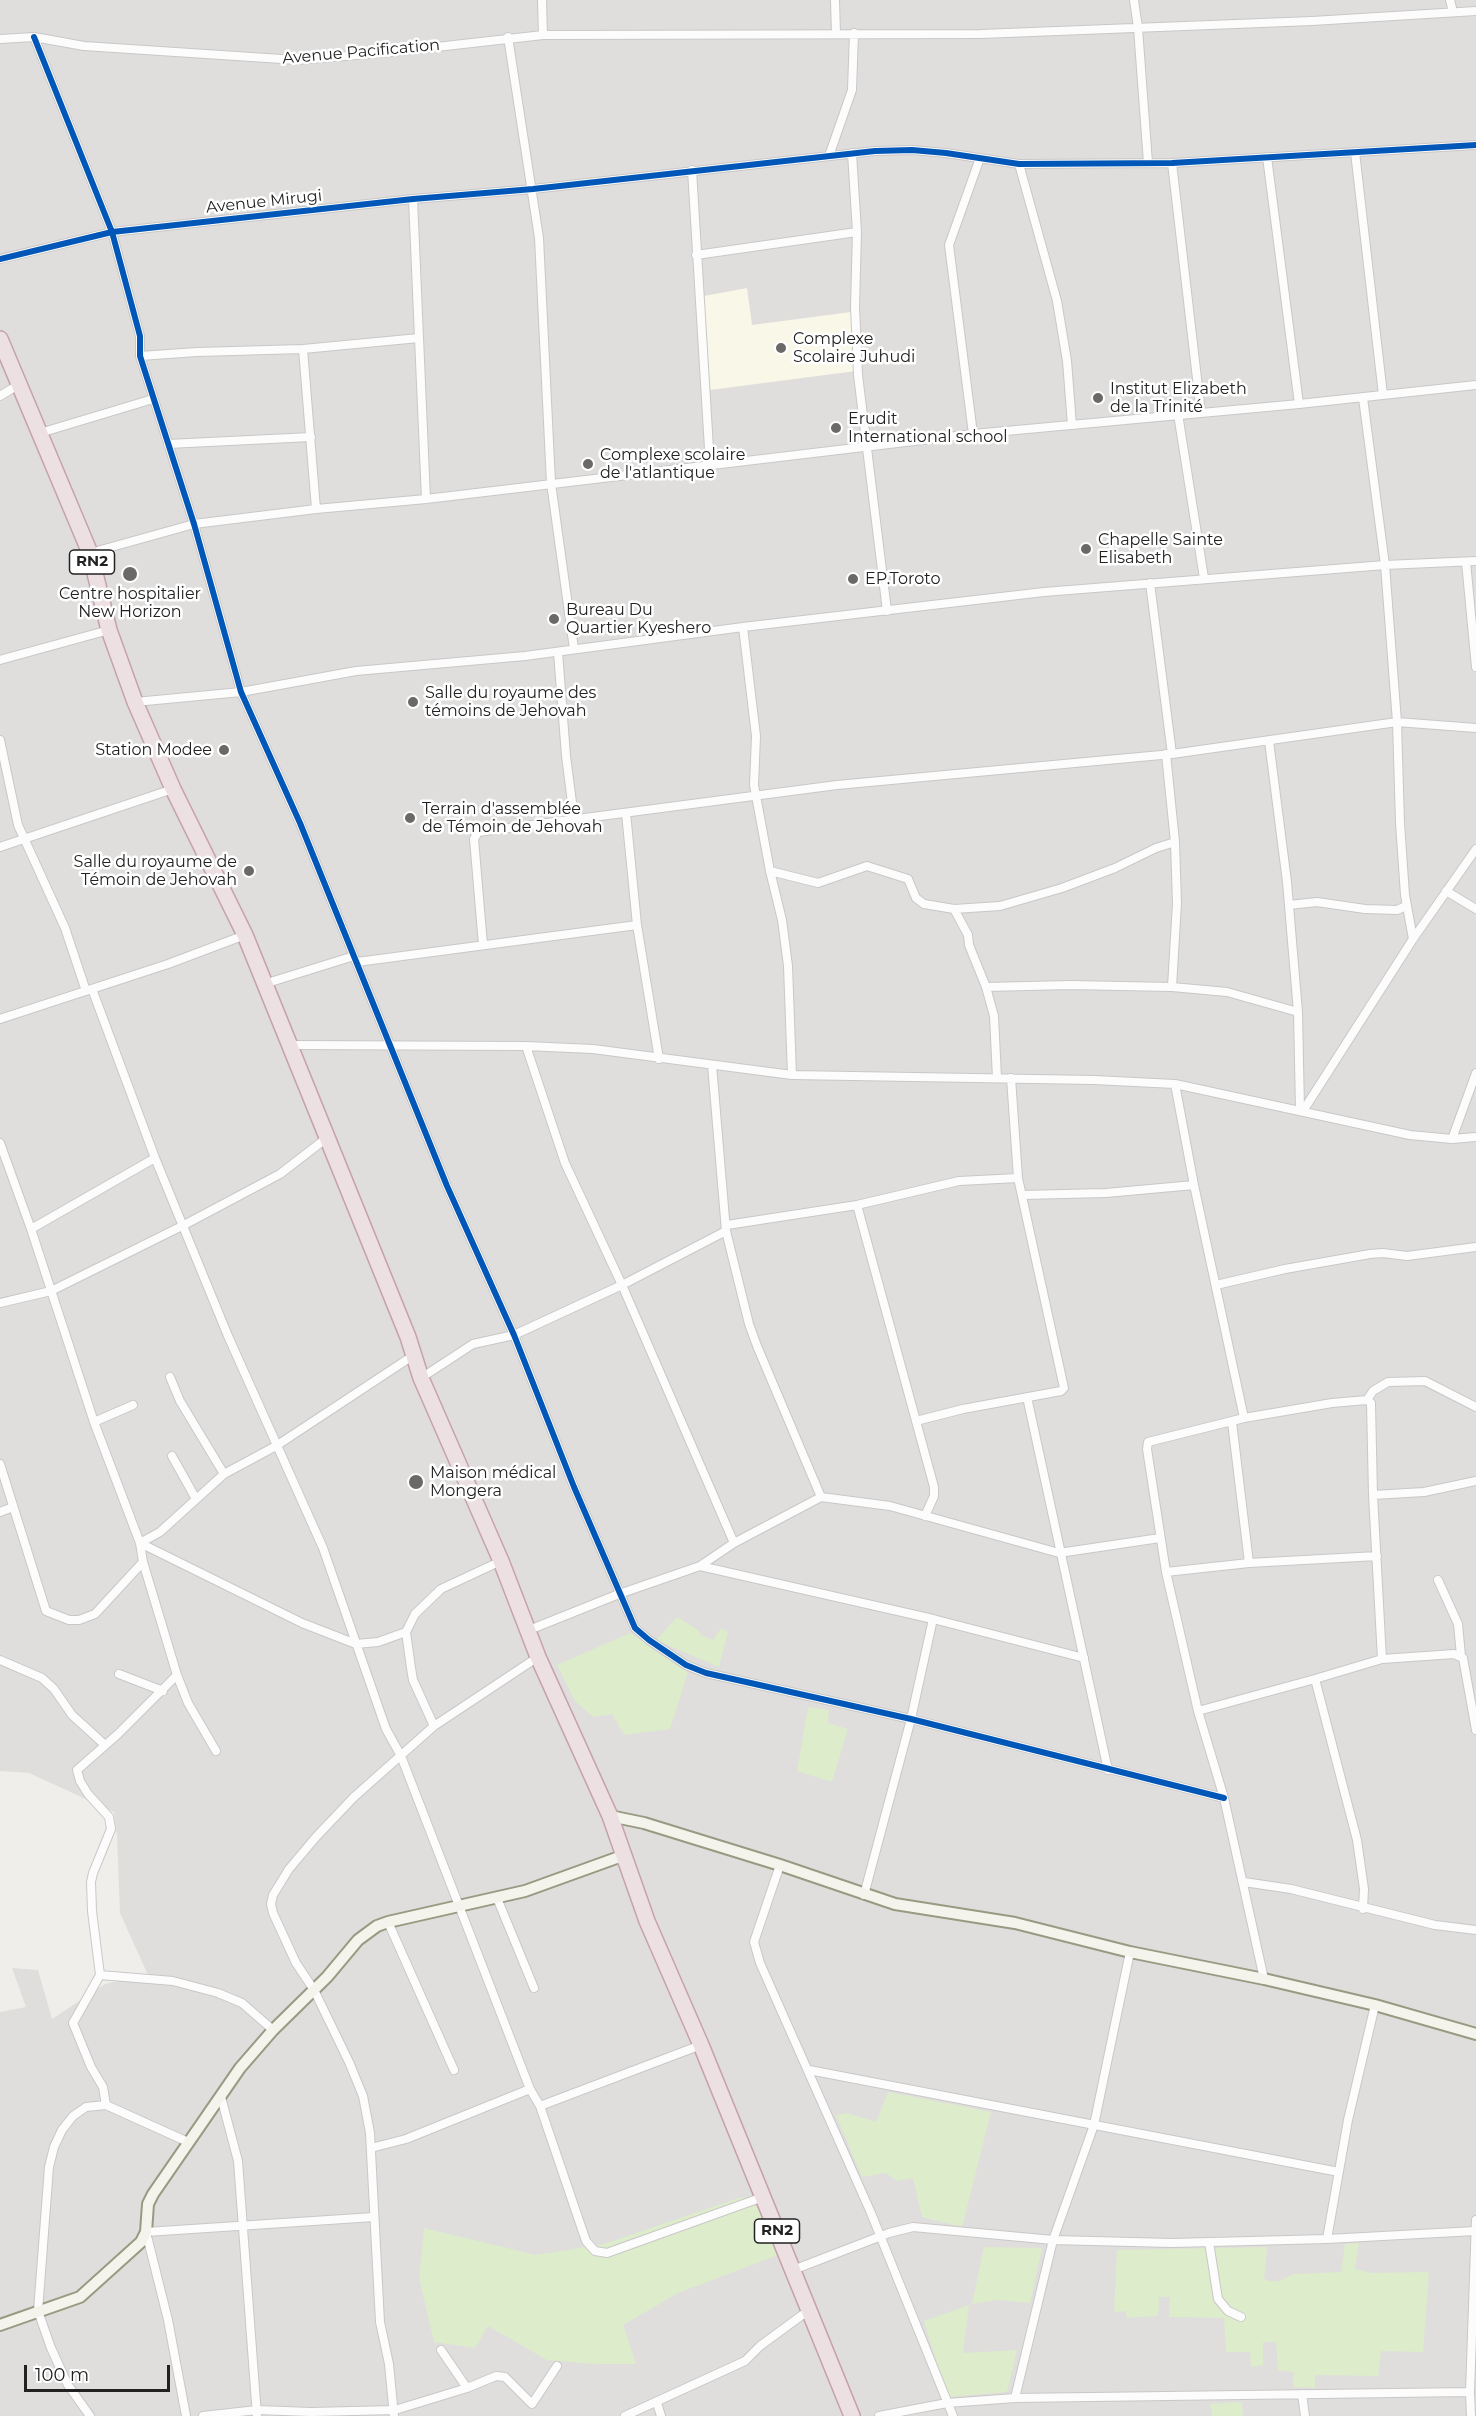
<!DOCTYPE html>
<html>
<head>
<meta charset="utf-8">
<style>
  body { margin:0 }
  #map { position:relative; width:1476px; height:2416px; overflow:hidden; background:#f0eeeb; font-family:Montserrat,sans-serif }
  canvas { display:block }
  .scale { position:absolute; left:24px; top:2365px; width:146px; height:27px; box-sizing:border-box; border:3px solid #222; border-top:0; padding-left:8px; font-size:18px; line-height:21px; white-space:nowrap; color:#222; -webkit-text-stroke:4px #fff; paint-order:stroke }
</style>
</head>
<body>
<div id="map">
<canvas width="1476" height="2416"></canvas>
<div class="scale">100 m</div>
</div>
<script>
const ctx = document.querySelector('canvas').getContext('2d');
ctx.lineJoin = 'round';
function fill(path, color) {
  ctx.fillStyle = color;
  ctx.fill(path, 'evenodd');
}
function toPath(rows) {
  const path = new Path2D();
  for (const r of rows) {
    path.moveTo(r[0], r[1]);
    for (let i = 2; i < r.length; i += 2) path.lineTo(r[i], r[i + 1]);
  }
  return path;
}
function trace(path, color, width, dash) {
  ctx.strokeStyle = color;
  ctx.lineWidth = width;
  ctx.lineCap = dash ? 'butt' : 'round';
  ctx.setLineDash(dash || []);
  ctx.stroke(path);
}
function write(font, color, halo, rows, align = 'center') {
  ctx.font = font + ' Montserrat,sans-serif';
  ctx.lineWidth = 5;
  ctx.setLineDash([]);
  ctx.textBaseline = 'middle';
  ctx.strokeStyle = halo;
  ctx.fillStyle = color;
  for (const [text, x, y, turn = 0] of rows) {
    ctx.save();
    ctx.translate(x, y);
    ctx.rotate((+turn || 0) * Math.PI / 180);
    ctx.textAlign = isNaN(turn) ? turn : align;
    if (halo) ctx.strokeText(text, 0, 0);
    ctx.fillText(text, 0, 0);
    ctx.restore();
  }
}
const residential = toPath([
  [0,0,1476,0,1476,2416,0,2416,0,2012,26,2007,12,1968,38,1970,52,2019,105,1984,148,1975,120,1913,117,1837,114,1812,29,1773,0,1771]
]);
const education = toPath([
  [747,288,752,325,851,312,856,371,710,390,704,296]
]);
const grass = toPath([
  [677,1617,698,1630,701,1635,713,1640,721,1628,728,1632,719,1667,656,1640],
  [630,1633,688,1672,670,1729,624,1735,612,1714,593,1717,575,1701,557,1665],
  [808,1707,829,1710,828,1723,848,1729,832,1782,797,1771],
  [888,2092,991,2112,962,2227,922,2217,913,2178,897,2181,886,2173,862,2177,836,2115,847,2113,876,2122],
  [742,2197,757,2207,778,2255,678,2293,623,2325,636,2364,594,2364,547,2360,488,2326,475,2348,434,2342,419,2278,424,2228,536,2255,604,2244],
  [1359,2243,1355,2269,1372,2273,1429,2272,1423,2352,1381,2351,1378,2376,1315,2375,1315,2388,1293,2387,1294,2372,1278,2370,1276,2342,1263,2342,1263,2365,1251,2367,1250,2352,1226,2352,1224,2318,1169,2317,1170,2297,1159,2297,1158,2316,1127,2318,1126,2311,1114,2312,1117,2250,1267,2247,1264,2278,1268,2281,1279,2281,1294,2274,1341,2272,1345,2244],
  [984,2247,1042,2248,1030,2303,997,2300,972,2304],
  [969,2305,963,2353,1017,2350,1007,2392,947,2397,924,2321],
  [1242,2402,1243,2416,1212,2416,1210,2404]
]);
const street = toPath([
  [542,0,543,35],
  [835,0,836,34],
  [1134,0,1138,28,1148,163],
  [1450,0,1453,12],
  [34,37,112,232,140,336,140,356,194,524,241,692,300,823,447,1186,514,1335,574,1487,635,1628,649,1640,686,1665,706,1673,911,1719,1224,1798],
  [508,37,539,238,551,483,574,649],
  [0,39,34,37,84,46,297,60,392,52,543,35,981,34,1312,21,1476,11],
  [1355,152,1383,395],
  [852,153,857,232,855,307,858,375,887,611],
  [829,156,852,90,854,33],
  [1267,157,1299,404],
  [1172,163,1201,413],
  [1019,164,1057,301,1067,361,1072,425],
  [692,170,710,465],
  [413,199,426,499],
  [696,255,857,232],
  [0,259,112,232,413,199,533,189,875,151,912,150,946,153,1019,164,1172,163,1476,145],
  [303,349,316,509],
  [140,356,197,352,303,349,419,338],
  [0,396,18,385],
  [1363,398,1385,565,1397,722,1400,823,1405,895,1413,939],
  [1178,414,1204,578],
  [40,433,153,399],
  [973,434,949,245,980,158],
  [168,444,311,437],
  [90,553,194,524,316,509,426,499,973,434,1299,404,1476,385],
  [1466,562,1476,667],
  [1150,583,1172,754],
  [743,627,756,736,754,785,770,871,782,920,788,966,792,1075],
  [558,652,566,756,574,818],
  [0,660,109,630],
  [135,702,241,692,356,671,525,656,743,627,1044,592,1385,565,1476,561],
  [0,740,18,825,65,928,86,991],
  [1269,741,1287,882,1298,1012,1300,1110],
  [1166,754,1175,842,1177,903,1172,987],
  [626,813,637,925,659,1059],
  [0,847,173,789],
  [770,871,818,883,867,866,908,879,916,898,924,904,954,909,1000,906,1062,888,1115,868,1156,848,1175,842],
  [1446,891,1476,909],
  [1289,905,1317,902,1365,909,1397,910,1406,906],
  [954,909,968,935,969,945,986,987,994,1016,997,1078],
  [483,945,474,839,478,832,837,785,1172,754,1397,722,1476,728],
  [357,962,637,925],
  [264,984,354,956],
  [986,987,1070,985,1172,987,1227,992,1298,1012],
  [92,989,155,1158,228,1336,323,1548,386,1729,401,1756,530,2089,540,2106],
  [0,1019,168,964,245,935],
  [290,1045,526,1046,593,1049,792,1075,1094,1080,1175,1084,1410,1135,1452,1139,1476,1137],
  [526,1046,565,1163,622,1285,734,1543],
  [712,1065,726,1231,749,1324,757,1346,821,1497],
  [1175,1084,1194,1185,1244,1418],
  [1303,1111,1413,939,1476,849],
  [1452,1139,1476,1073],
  [0,1143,31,1229,94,1422,140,1543,143,1562,177,1675,118,1734,77,1770,80,1781,88,1794,109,1817,111,1829,93,1873,91,1882,92,1911,100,1975,73,2023,91,2067,103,2087,106,2105],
  [1022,1195,1106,1193,1194,1185],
  [857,1205,934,1487,934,1496,925,1516],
  [727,1225,857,1205,959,1181,1018,1178],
  [31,1229,155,1158],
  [1216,1285,1285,1269,1370,1254,1383,1253,1407,1256,1476,1247],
  [0,1303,51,1291,184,1225,280,1174,328,1137],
  [170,1377,180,1401,224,1474],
  [421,1378,473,1344,514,1335,622,1285,726,1231],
  [1027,1397,1108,1770],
  [1367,1400,1373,1391,1388,1382,1425,1381,1476,1407],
  [916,1421,963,1409,1061,1391,1064,1388,1018,1178,1011,1078],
  [94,1422,133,1405],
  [1232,1422,1249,1563],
  [172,1456,196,1499],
  [0,1464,46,1611,69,1620,79,1620,95,1614,143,1562],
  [1373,1495,1424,1492,1476,1481],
  [0,1512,13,1507],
  [140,1543,160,1532,224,1474,276,1446,414,1355],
  [140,1543,302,1623,356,1644,378,1642,406,1632],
  [700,1566,933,1619,1084,1658],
  [1166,1572,1249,1563,1377,1556],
  [1438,1580,1458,1624,1461,1656],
  [529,1630,619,1594,700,1566,734,1543,821,1497,890,1506,1059,1553,1160,1538],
  [0,1660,42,1678,54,1689,72,1715,105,1745],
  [119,1674,163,1691],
  [177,1675,188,1703,216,1751],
  [1315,1679,1357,1840,1364,1889,1363,1909],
  [1198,1711,1315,1679,1382,1659,1454,1654,1463,1658,1476,1730],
  [434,1726,538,1657],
  [780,1865,754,1942,760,1963,871,2213,953,2416],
  [1244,1882,1291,1889,1435,1925,1476,1930],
  [864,1895,911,1719,933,1619],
  [497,1898,534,1988],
  [388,1922,454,2070],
  [100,1975,173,1981,218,1993,242,2003,273,2030],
  [1264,1979,1224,1798,1198,1711,1166,1572,1147,1449,1148,1442,1244,1418,1332,1403,1367,1400,1371,1403,1373,1495,1382,1659],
  [701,2045,540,2106,586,2241,595,2251,607,2253,763,2197],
  [809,2070,1339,2172],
  [221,2097,238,2161,257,2416],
  [371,2148,406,2139,530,2089],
  [1327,2239,1348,2120,1375,2005],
  [1209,2242,1218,2299,1228,2311,1241,2317],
  [793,2270,889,2233,913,2227,1053,2240,1172,2243,1327,2239,1475,2231],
  [441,2350,467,2388],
  [1302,2394,1305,2416],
  [1015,2398,1053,2240,1094,2125,1130,1952],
  [657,2403,661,2416],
  [90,2416,68,2385,51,2348,38,2311,49,2167,54,2147,62,2130,73,2116,86,2107,106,2105,188,2142],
  [186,2416,168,2320,146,2232,374,2217],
  [203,2416,257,2410,311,2412,395,2410,467,2388,496,2376,505,2377,532,2404,557,2366],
  [394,2416,389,2364,380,2322,370,2133,363,2096,349,2062,314,1990,296,1963,273,1913,271,1904,273,1895,289,1869,316,1837,354,1797,434,1726,413,1680,411,1668,406,1632,415,1614,441,1589,501,1561],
  [625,2416,745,2361,760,2346,809,2310],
  [879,2416,947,2403,1015,2398,1470,2392],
  [1471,2416,1470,2392,1476,2220]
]);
const secondary = toPath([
  [610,1816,644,1823,780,1865,895,1904,1015,1923,1130,1952,1264,1979,1375,2005,1476,2034],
  [0,2325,80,2297,141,2242,146,2232,148,2204,153,2194,240,2068,273,2030,327,1977,358,1940,377,1926,388,1922,525,1891,622,1856]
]);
const highway = toPath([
  [0,339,90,553,109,630,135,702,173,789,245,935,408,1337,421,1378,501,1561,538,1657,610,1816,647,1921,701,2045,852,2416]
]);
const cycleway = toPath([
  [34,37,112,232,140,336,140,356,194,524,241,692,300,823,447,1186,514,1335,574,1487,635,1628,649,1640,686,1665,706,1673,911,1719,1224,1798],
  [0,259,112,232,413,199,533,189,875,151,912,150,946,153,1019,164,1172,163,1476,145]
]);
const markers = [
  [781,348,6,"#6a6968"],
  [1098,398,6,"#6a6968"],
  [836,428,6,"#6a6968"],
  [588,464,6,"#6a6968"],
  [1086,549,6,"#6a6968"],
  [130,574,8,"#6a6968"],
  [853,579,6,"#6a6968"],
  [554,619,6,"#6a6968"],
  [413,702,6,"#6a6968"],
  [224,750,6,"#6a6968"],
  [410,818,6,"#6a6968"],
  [249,871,6,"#6a6968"],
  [416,1482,8,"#6a6968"]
];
const shields = [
  [92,562,45],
  [777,2231,45]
];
const shieldNames = [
  ["RN2",92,562],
  ["RN2",777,2231]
];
const streetNames = [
  ["Avenue Pacification",361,52,-5],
  ["Avenue Mirugi",264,202,-6]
];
const poiNames = [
  ["Complexe",793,339],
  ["Scolaire Juhudi",793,357],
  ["Institut Elizabeth",1110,389],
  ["de la Trinité",1110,407],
  ["Erudit",848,419],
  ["International school",848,437],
  ["Complexe scolaire",600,455],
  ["de l'atlantique",600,473],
  ["Chapelle Sainte",1098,540],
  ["Elisabeth",1098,558],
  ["EP.Toroto",865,579],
  ["Centre hospitalier",130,594,"center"],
  ["New Horizon",130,612,"center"],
  ["Bureau Du",566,610],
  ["Quartier Kyeshero",566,628],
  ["Salle du royaume des",425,693],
  ["témoins de Jehovah",425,711],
  ["Station Modee",212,750,"right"],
  ["Terrain d'assemblée",422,809],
  ["de Témoin de Jehovah",422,827],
  ["Salle du royaume de",237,862,"right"],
  ["Témoin de Jehovah",237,880,"right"],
  ["Maison médical",430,1473],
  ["Mongera",430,1491]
];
fill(residential, '#dfdedc');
fill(education, '#f8f7e8');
fill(grass, '#ddeccb');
trace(street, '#c9c8c7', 10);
trace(secondary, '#999a82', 14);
trace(highway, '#c5a2ac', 18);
trace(street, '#fdfcfc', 8);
trace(secondary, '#f4f4ed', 10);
trace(highway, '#ece0e2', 15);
trace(cycleway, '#0057b8', 6);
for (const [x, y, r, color] of markers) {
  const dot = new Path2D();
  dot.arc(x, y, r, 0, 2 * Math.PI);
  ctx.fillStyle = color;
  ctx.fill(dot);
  trace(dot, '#fff', 2);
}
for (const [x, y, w] of shields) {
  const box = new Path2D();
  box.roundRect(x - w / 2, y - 12, w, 24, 4.5);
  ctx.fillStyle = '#fff';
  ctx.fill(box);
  trace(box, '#222', 1.5);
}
write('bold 15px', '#222', null, shieldNames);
write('16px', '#222', '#fff', streetNames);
write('16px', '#222', '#fff', poiNames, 'left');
</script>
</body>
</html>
